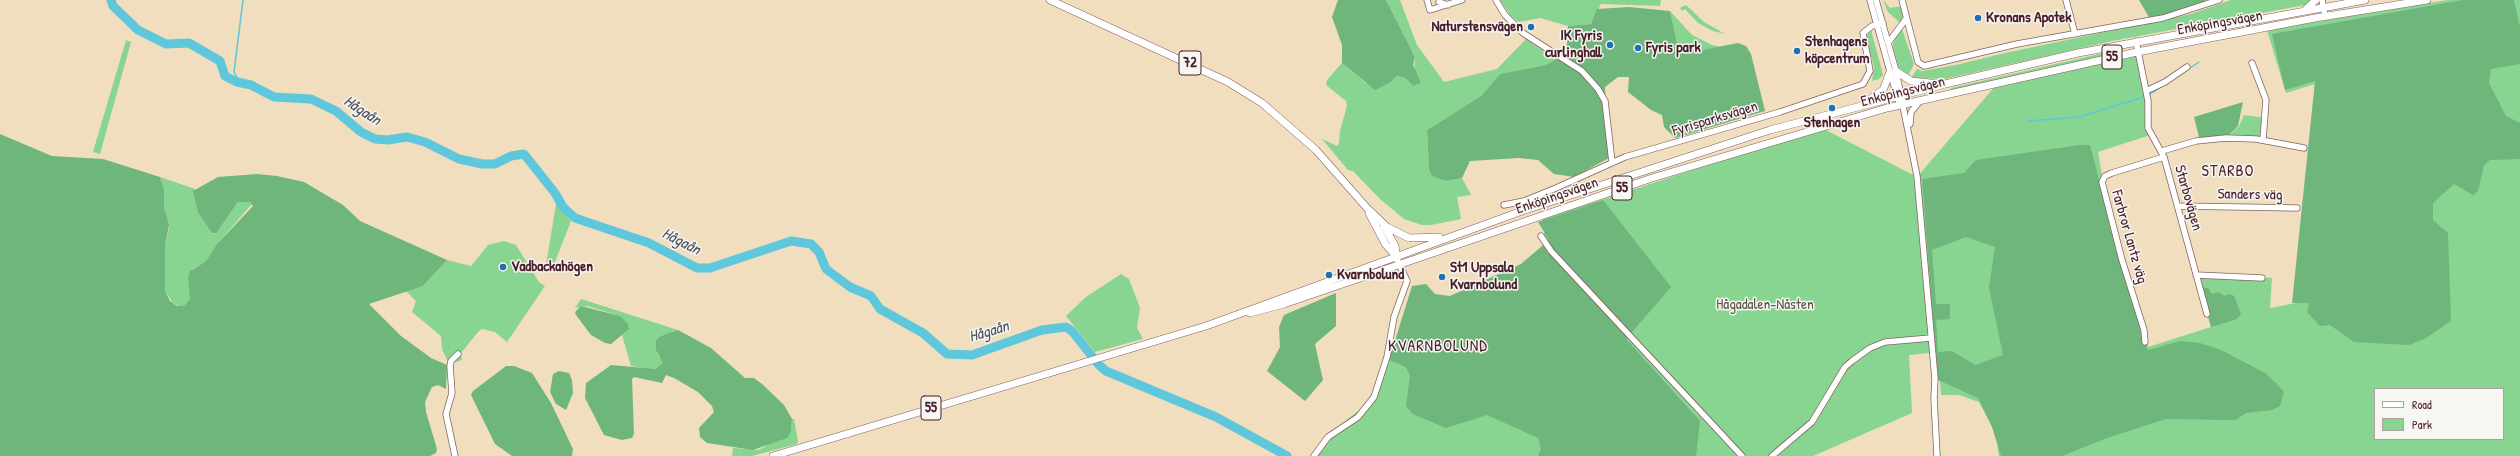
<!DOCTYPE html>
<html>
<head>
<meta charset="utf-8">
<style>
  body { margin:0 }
  #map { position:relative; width:2520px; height:456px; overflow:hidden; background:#f0debf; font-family:"Patrick Hand",sans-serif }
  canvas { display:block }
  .legend { position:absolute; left:2374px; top:388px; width:130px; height:52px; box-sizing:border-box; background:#f6f6f2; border:1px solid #b1a0a2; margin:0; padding:5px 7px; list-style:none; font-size:12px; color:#4a1f2b }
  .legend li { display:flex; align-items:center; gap:8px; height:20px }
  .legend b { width:20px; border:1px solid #b1a0a2 }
</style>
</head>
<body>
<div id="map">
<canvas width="2520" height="456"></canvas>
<ul class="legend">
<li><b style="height:5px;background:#fff"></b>Road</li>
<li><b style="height:11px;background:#88d491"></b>Park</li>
</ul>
</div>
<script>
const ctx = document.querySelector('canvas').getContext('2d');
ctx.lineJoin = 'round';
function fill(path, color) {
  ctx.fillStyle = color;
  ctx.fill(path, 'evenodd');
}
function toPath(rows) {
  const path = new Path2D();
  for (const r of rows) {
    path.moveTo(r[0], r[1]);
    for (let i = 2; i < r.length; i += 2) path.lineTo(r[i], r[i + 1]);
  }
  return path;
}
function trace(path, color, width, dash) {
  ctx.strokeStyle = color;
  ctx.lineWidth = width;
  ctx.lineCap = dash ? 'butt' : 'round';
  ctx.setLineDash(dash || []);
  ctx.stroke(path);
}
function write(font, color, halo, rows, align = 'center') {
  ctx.font = font + ' "Patrick Hand",sans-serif';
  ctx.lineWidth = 3;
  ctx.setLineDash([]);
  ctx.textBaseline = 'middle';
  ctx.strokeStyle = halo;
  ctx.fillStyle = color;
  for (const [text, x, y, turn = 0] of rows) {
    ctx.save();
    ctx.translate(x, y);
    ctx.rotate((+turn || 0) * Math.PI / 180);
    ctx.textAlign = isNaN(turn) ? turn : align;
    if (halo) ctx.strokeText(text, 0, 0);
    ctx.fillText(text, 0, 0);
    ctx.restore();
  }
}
const green = toPath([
  [1386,0,1400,0,1417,45,1444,82,1497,69,1526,39,1557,60,1546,65,1500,74,1481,96,1427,130,1429,169,1446,181,1462,178,1471,195,1457,197,1461,219,1431,225,1422,225,1404,219,1380,199,1353,171,1348,170,1322,139,1337,146,1339,143,1340,131,1347,106,1346,101,1326,85,1327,80,1342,63,1367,84,1391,82,1397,76,1405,78,1413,86,1415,57],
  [1500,0,1661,0,1660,6,1601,4,1591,24,1568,26,1540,18,1519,22,1511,16],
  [1883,0,1890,8,1902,6,1903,16,1900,23,1888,12],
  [2231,0,2313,0,2305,5,2112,41,1945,79,1911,78,1917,69,1922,71,1956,65,2005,53,2191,14],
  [2448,0,2520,0,2520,456,1999,456,1996,434,1979,402,1959,395,1941,395,1938,352,1909,355,1912,413,1813,456,1310,456,1326,436,1367,404,1375,390,1389,337,1421,346,1545,245,1543,219,1763,147,1824,129,1917,177,1997,84,2138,55,2146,91,2150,135,2098,152,2110,223,2148,347,2211,327,2196,275,2272,278,2270,308,2296,303,2318,83,2286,93,2267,30],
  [2375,389,2503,389,2503,439,2375,439],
  [1686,5,1704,22,1725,34,1713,31,1698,23,1685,9,1682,11,1680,8],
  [1670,11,1692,35,1712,45,1721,47,1702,50,1678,47],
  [1902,29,1914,64,1908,76,1899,68,1893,46,1894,39],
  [1871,30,1883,75,1879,79,1872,81,1874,67,1866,38],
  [126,40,131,42,100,154,93,152],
  [2108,52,2109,55,1952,91,1951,88],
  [2244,115,2265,118,2262,139,2228,137,2239,126],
  [160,177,195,189,198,213,212,233,214,234,238,202,250,202,252,204,216,245,206,261,192,269,190,298,185,305,179,306,173,303,165,291,165,245,169,228,164,207,164,189],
  [556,204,571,221,553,267,546,265],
  [504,241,516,245,539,282,545,286,507,342,495,332,482,329,478,332,461,353,462,360,449,364,442,349,441,336,412,312,416,301,406,291,423,286,447,260,471,266,488,245],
  [1121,274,1129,279,1140,308,1137,328,1143,339,1095,352,1066,316,1086,297],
  [581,299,678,330,673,332,657,353,664,363,653,370,631,366,622,335,626,332,620,316,587,306,575,308],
  [792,419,794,419,798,441,797,444,752,456,732,456,733,448,759,450,791,431]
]);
const forest = toPath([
  [1338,0,1386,0,1415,57,1413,65,1421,83,1413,86,1405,78,1397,76,1391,82,1375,90,1342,63,1342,45,1332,17],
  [2139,0,2205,0,2206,4,2150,19],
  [2463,0,2514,0,2520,27,2520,64,2491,69,2489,83,2506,116,2520,123,2520,159,2490,160,2484,165,2478,191,2473,195,2454,184,2433,203,2433,220,2448,233,2451,321,2426,338,2409,345,2354,342,2330,325,2320,326,2307,312,2309,303,2292,303,2315,81,2285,90,2272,34],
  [1629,7,1670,11,1678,47,1702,50,1738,43,1746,46,1751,54,1765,111,1675,138,1664,127,1662,115,1651,110,1628,92,1629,77,1618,77,1605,87,1609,158,1574,177,1554,174,1538,160,1519,158,1470,161,1462,178,1446,181,1432,176,1429,169,1427,130,1481,96,1500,74,1546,65,1564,55,1567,44,1568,26,1591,24,1597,9],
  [2243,102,2238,126,2226,138,2200,141,2194,117],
  [0,134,52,156,103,159,160,177,164,189,164,207,169,225,165,245,165,291,170,301,177,306,185,305,190,298,188,277,190,271,206,261,216,245,253,206,250,202,238,202,216,233,212,233,198,213,193,191,218,177,257,174,277,176,304,182,343,205,360,221,447,260,423,286,369,304,401,336,431,358,447,365,446,389,438,385,432,387,425,402,426,412,437,449,436,453,430,456,0,456],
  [2080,145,2090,145,2120,261,2148,350,2180,341,2200,343,2221,350,2265,373,2276,383,2284,392,2280,406,2272,410,2246,413,2235,420,2166,419,2107,438,2062,456,2001,456,1992,427,1978,398,1938,380,1922,179,1964,173,1976,160],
  [1966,237,1995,247,1989,288,2003,355,1975,365,1952,351,1938,352,1936,320,1950,319,1950,304,1936,304,1932,250],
  [1603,200,1671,287,1626,339,1700,421,1696,456,1538,456,1541,449,1538,438,1487,415,1446,428,1413,414,1406,406,1410,376,1406,367,1389,360,1412,286,1426,284,1435,294,1450,296,1521,264,1549,240,1538,222],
  [2200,287,2208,288,2212,294,2219,292,2224,296,2230,294,2234,296,2241,314,2237,319,2211,327],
  [1336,293,1336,326,1315,344,1323,380,1305,401,1267,371,1280,347,1279,327,1284,315],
  [581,306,620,316,628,324,629,329,611,344,605,343,591,335,576,315,575,312],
  [678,330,711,348,745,378,754,378,762,384,784,405,792,419,791,431,787,438,753,450,707,443,700,437,699,428,714,412,712,406,698,392,674,378,666,375,662,383,634,377,632,379,634,434,632,438,622,440,604,435,585,398,586,383,611,365,655,369,663,363,656,350,656,341,659,337],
  [506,366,514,366,532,373,551,403,573,449,572,456,512,456,495,444,471,395,473,391],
  [559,371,569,373,572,380,573,393,566,410,556,404,550,392,553,374]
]);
const stream = toPath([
  [2187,70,2199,62],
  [239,82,234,72,243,0],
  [2149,95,2164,85],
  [2028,121,2079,117,2144,97]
]);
const river = toPath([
  [111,0,113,6,138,30,166,44,189,43,220,61,225,76,237,82,251,85,274,97,311,99,336,111,361,132,375,139,388,140,407,137,425,142,459,159,482,164,495,164,511,156,524,154,555,193,563,207,575,218,649,243,697,268,710,268,791,241,811,244,819,252,826,269,850,287,871,296,880,309,923,333,947,354,972,355,1042,330,1066,327,1072,331,1099,365,1106,371,1216,417,1287,456]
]);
const minor = toPath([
  [1427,0,1430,10,1462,0],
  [1496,0,1505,15,1523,33,1582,71,1598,89,1605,101,1612,162],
  [1870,0,1898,100],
  [1876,0,1896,71,1917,176,1935,379,1934,398,1937,456],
  [1902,0,1918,62,1924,66,2017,44,2163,18,2219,0],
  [2066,0,2075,34],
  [2322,0,2325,16],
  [1439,2,1448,5],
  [2136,41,2148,101,2148,128,2164,157,2207,314],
  [1888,43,1906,19],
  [2252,63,2266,100,2263,140],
  [2146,91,2165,82,2187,67],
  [1910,124,1911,112,1920,101],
  [2162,151,2196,141,2226,138,2256,139,2304,148],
  [1504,205,1524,201,1556,188,1625,157,1780,112,1863,84,1870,71,1863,33,1872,26,1883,23],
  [2179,206,2297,208],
  [1541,236,1551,251,1742,456],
  [2196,275,2262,278],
  [2145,342,2144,330,2122,260,2102,182,2105,176,2112,173,2164,157],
  [455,456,446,414,452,393,450,366,451,361,458,354],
  [1314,456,1328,437,1358,417,1374,397,1387,357,1394,317,1407,281,1399,264],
  [1772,456,1812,422,1845,367,1852,361,1870,348,1885,342,1931,338]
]);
const major = toPath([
  [1050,0,1228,82,1262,103,1316,150,1367,208,1387,227,1409,238,1439,237],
  [2306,9,2316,0],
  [1896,71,1911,81,1939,84],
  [1864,103,1883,90,1890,72],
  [1369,213,1386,245,1396,256],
  [1384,226,1395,246,1397,259],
  [1250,313,1284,304,1652,178,1887,108,2137,52,2315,18,2427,0],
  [773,456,1206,326,1522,211,1770,130,1945,84,2078,53,2365,0]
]);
const markers = [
  [1978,18,4,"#1f6fb2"],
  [1531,27,4,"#1f6fb2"],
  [1610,45,4,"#1f6fb2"],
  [1638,48,4,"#1f6fb2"],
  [1797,51,4,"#1f6fb2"],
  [1832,108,4,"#1f6fb2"],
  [503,267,4,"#1f6fb2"],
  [1329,275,4,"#1f6fb2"],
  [1442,277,4,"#1f6fb2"]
];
const shields = [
  [2112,57,20],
  [1190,63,22],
  [1622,188,20],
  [931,408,20]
];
const shieldNames = [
  ["55",2112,57],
  ["72",1190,63],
  ["55",1622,188],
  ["55",931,408]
];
const poiNames = [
  ["Kronans Apotek",1986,18],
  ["Naturstensvägen",1523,27,"right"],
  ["IK Fyris",1602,36,"right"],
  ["curlinghall",1602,53,"right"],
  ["Stenhagens",1805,42],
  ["köpcentrum",1805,59],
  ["Fyris park",1646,48],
  ["Stenhagen",1832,123,"center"],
  ["Vadbackahögen",511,267],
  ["St1 Uppsala",1450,268],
  ["Kvarnbolund",1450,285],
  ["Kvarnbolund",1337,275]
];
const streetNames = [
  ["Enköpingsvägen",2220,23,-10],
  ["Enköpingsvägen",1903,92,-14],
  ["Fyrisparksvägen",1715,119,-17],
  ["Sanders väg",2250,195,1],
  ["Enköpingsvägen",1557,196,-19],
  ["Starbovägen",2188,198,74],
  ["Farbror Lantz väg",2129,237,74]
];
const parkNames = [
  ["Hågadalen-Nåsten",1765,305]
];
const waterNames = [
  ["Hågaån",362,111,33],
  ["Hågaån",681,242,27],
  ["Hågaån",989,332,-17]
];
const neighbourhoodNames = [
  ["STARBO",2228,172],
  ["KVARNBOLUND",1438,347]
];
fill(green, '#88d491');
fill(forest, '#6eb67b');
trace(stream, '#5fc7db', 1.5);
trace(river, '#5fc7db', 9);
trace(minor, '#84625f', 7);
trace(major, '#84625f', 8);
trace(minor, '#fff', 5.5);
trace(major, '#fff', 7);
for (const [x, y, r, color] of markers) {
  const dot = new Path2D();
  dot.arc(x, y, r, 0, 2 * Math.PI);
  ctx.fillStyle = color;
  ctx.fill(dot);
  trace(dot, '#f6f6f2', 1.5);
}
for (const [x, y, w] of shields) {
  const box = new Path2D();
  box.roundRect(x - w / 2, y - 12, w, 24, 3);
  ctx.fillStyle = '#f6f6f2';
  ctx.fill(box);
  trace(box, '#4a1f2b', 1);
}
write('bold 14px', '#4a1f2b', null, shieldNames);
write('bold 15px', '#4a1f2b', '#f6f6f2', poiNames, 'left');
write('15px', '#4a1f2b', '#f6f6f2', streetNames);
write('15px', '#5d554a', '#f6f6f2', parkNames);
write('italic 16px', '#505160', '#f6f6f2', waterNames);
ctx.letterSpacing = '1px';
write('16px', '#4a1f2b', '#f6f6f2', neighbourhoodNames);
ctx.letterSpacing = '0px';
</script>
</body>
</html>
